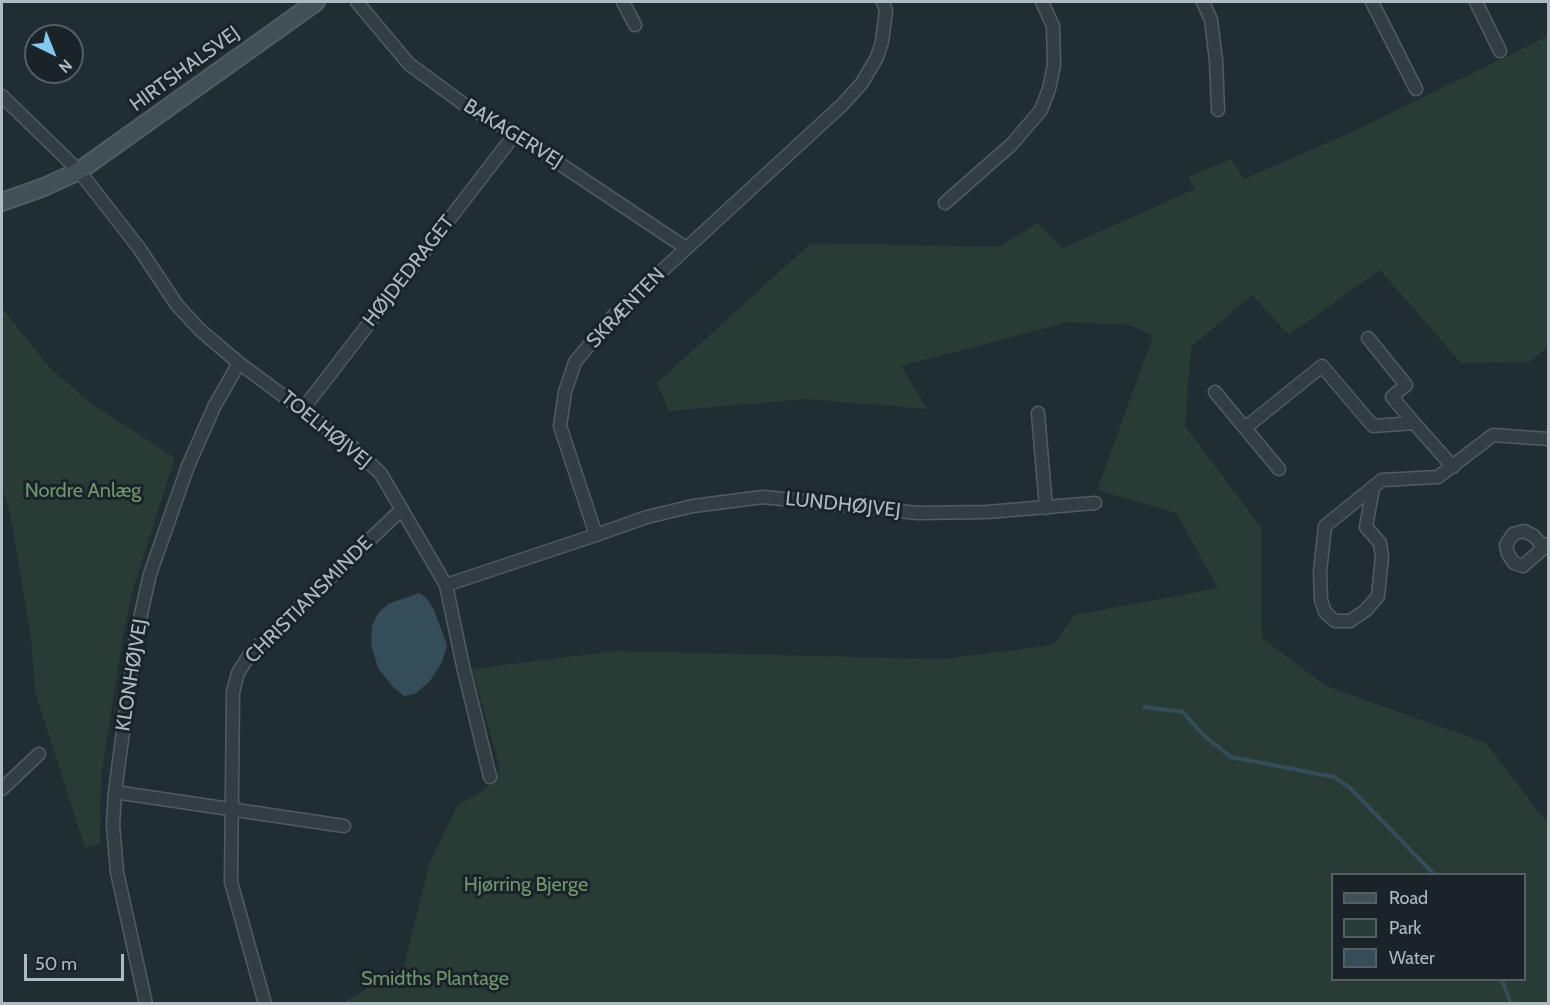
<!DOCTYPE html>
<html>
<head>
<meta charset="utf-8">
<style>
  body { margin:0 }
  #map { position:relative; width:1550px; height:1005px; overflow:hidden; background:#202d33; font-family:Cabin,sans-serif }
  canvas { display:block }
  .frame { position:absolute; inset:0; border:3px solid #adbac1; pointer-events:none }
  .legend { position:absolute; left:1331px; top:873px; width:195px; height:108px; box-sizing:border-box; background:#192328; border:2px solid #545f65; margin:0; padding:8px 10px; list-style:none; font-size:18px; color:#adbac1 }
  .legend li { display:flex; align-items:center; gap:12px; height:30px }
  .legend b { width:30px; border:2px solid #545f65 }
  .north { position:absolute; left:24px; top:24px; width:60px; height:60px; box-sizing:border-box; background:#192328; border:2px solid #545f65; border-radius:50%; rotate:137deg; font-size:16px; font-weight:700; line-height:24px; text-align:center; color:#adbac1 }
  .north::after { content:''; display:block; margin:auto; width:21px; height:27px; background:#85c8ee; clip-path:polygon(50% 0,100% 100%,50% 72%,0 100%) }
  .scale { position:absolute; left:24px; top:954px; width:100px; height:27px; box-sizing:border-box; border:3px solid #adbac1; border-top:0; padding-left:8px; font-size:18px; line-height:21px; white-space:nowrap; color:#adbac1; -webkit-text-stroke:4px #192328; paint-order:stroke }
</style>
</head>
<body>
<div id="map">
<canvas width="1550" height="1005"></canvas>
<div class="frame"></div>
<ul class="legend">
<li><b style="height:8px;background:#414f56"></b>Road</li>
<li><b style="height:16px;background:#283b35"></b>Park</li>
<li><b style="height:16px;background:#354d59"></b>Water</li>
</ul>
<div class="north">N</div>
<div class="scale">50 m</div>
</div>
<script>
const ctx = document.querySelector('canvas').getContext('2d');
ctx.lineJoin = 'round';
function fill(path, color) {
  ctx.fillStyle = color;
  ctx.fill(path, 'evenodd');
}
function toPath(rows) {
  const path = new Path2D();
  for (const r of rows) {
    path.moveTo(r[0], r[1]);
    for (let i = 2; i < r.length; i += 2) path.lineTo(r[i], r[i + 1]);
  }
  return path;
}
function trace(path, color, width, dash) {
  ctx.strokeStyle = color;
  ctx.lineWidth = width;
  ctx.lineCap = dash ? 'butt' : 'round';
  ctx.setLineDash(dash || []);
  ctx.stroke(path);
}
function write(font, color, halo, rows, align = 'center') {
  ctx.font = font + ' Cabin,sans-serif';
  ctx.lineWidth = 6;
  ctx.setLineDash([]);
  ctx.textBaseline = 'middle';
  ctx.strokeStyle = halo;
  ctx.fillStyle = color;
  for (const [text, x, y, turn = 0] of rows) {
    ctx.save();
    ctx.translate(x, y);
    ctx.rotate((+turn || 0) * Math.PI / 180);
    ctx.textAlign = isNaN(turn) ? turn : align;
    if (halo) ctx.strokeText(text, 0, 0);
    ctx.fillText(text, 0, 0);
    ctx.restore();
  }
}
const green = toPath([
  [1548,36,1548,347,1529,362,1461,363,1380,270,1289,335,1252,295,1191,347,1185,426,1261,527,1262,638,1326,686,1486,743,1548,824,1548,1003,341,1004,404,966,430,862,457,806,484,790,500,768,472,669,615,651,942,659,1053,645,1075,615,1218,588,1176,513,1097,490,1153,336,1130,325,1069,322,901,366,927,409,806,399,669,411,657,383,811,243,999,247,1038,223,1063,248,1195,189,1188,177,1231,159,1244,179,1352,132],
  [1332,874,1524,874,1524,980,1332,980],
  [2,308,49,367,91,403,175,458,133,589,123,637,101,777,100,844,85,848,35,692,31,638,9,508,2,487]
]);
const water = toPath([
  [419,593,427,598,434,610,447,645,442,662,430,681,415,694,404,696,393,687,378,668,371,644,372,626,378,613,388,604]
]);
const stream = toPath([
  [1144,707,1183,712,1204,736,1231,757,1334,777,1350,788,1434,874],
  [1502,980,1511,1004]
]);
const street = toPath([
  [357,2,409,64,465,105,515,134,686,248],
  [623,2,635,25],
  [1203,2,1211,20,1216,60,1218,110],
  [1372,2,1416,89],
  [1476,2,1500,51],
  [2,96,79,171,139,248,177,305,200,330,239,363,355,449,381,474,446,585,463,666,490,777],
  [945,203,1012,144,1041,110,1049,89,1054,65,1053,26,1042,2],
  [1368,338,1406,385,1392,397,1414,423],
  [1215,392,1279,469],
  [303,409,515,134],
  [1038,413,1046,508],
  [1245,428,1322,366,1373,426,1414,423,1453,467],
  [1373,488,1366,527,1380,543,1382,557,1378,596,1366,610,1350,621,1335,621,1325,612,1321,600,1320,572,1325,526,1382,480,1438,477,1493,435,1548,439],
  [596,535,647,517,693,506,763,497,918,513,987,512,1095,503],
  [1544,548,1534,536,1524,531,1513,534,1506,545,1508,554,1514,563,1523,566,1548,544],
  [446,585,596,535,560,426,565,392,575,362,614,315,843,104,862,83,877,57,882,42,886,11,883,2],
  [2,789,39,754],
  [115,792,344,826],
  [146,1004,117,872,113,825,115,792,135,641,150,574,188,466,214,407,239,363],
  [265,1004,231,882,233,692,238,673,250,654,402,509]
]);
const secondary = toPath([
  [2,202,44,187,79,171,316,2]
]);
const streetNames = [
  ["HIRTSHALSVEJ",185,69,-36],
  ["BAKAGERVEJ",513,134,32],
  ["HØJDEDRAGET",409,271,-52],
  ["SKRÆNTEN",626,308,-46],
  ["TOELHØJVEJ",326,430,39],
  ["LUNDHØJVEJ",843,505,6],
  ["CHRISTIANSMINDE",309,600,-45],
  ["KLONHØJVEJ",132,675,-81]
];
const parkNames = [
  ["Nordre Anlæg",83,491],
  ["Hjørring Bjerge",526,885],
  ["Smidths Plantage",435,979]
];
fill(green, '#283b35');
fill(water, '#354d59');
trace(stream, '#354d59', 4);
trace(street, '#515c62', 15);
trace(secondary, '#515c62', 20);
trace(street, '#333e44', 12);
trace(secondary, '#414f56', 16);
write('20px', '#adbac1', '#192328', streetNames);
write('20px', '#70956f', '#192328', parkNames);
</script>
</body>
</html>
